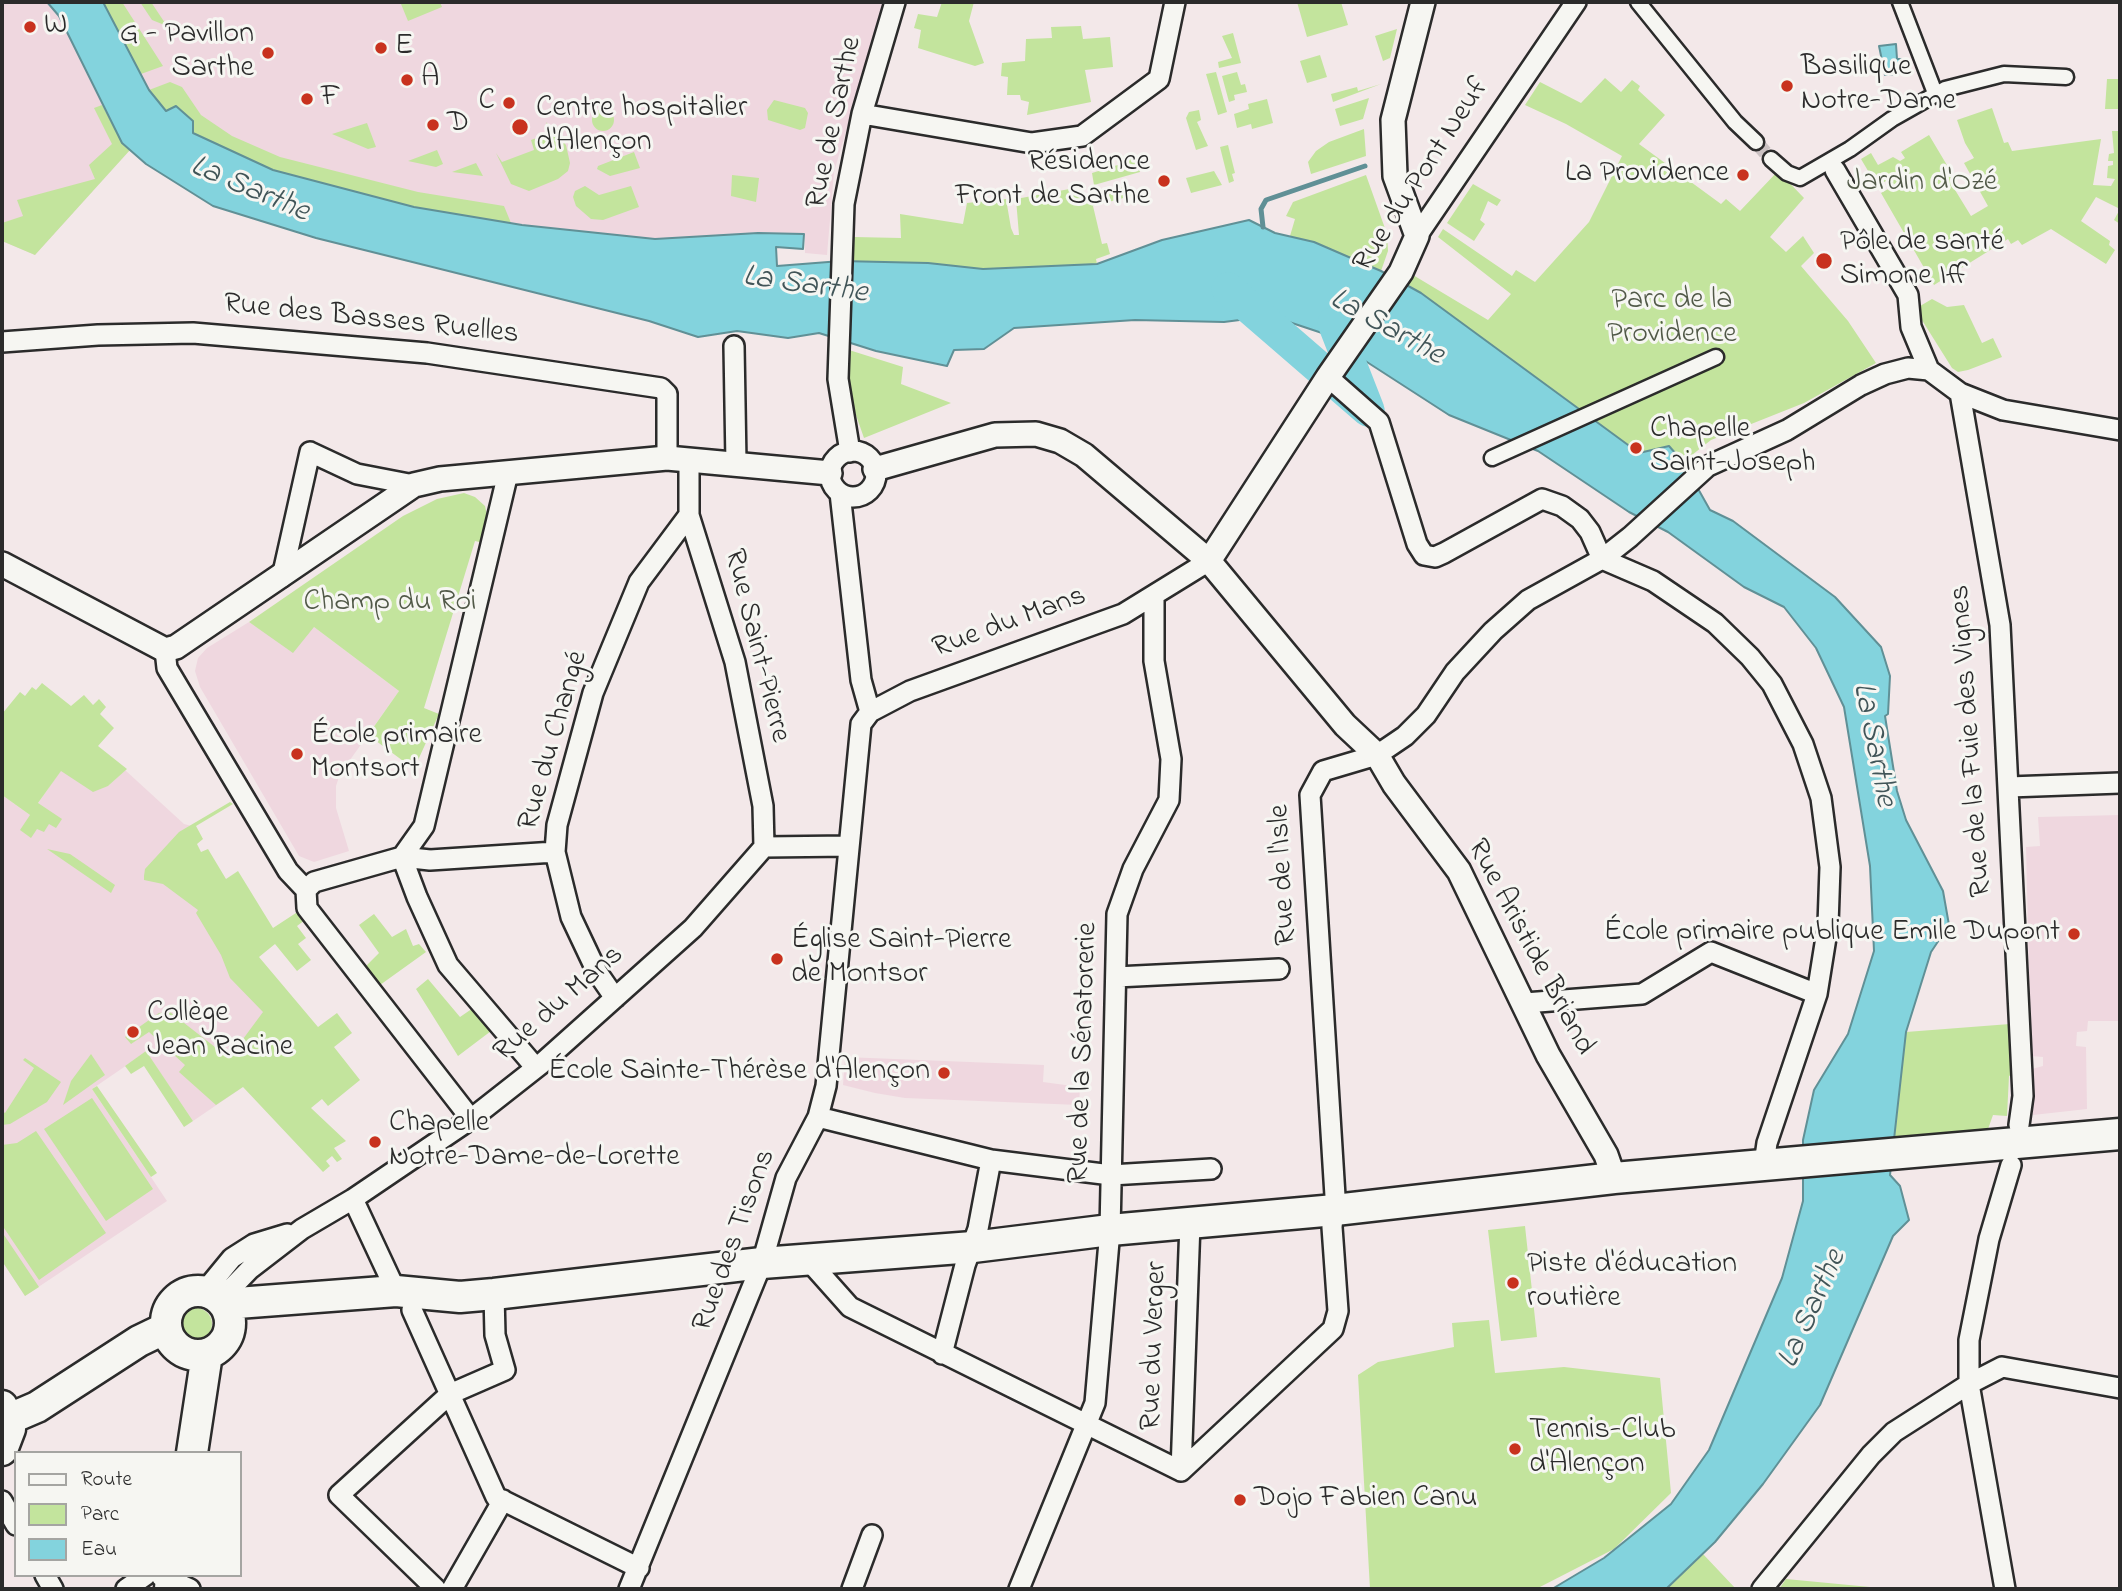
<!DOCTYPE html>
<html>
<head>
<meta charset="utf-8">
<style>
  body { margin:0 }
  #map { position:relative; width:2122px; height:1591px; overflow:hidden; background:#f3e8e9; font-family:"Indie Flower",sans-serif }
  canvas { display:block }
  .frame { position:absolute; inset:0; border:4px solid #2b2b2b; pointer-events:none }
  .legend { position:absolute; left:14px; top:1451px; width:228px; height:126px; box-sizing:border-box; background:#f6f6f2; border:2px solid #a5a5a2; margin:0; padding:9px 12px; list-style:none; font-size:21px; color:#2b2b2b }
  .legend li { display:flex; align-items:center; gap:14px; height:35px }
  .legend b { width:35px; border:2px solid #a5a5a2 }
</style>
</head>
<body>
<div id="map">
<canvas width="2122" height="1591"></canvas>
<div class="frame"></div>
<ul class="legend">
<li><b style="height:9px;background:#f6f6f2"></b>Route</li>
<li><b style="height:19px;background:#c3e49d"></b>Parc</li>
<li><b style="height:19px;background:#83d3dd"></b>Eau</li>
</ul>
</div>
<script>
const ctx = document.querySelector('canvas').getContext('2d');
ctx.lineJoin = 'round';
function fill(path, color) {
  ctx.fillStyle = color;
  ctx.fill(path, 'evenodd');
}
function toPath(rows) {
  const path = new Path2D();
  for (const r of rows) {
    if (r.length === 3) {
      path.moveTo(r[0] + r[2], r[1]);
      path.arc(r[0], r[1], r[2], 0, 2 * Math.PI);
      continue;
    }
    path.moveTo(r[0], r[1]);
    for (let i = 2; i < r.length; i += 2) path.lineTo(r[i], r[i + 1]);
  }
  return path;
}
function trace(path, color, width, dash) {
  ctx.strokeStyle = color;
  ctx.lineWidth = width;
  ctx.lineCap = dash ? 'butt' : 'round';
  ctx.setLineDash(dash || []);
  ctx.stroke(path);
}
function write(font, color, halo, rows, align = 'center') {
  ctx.font = font + ' "Indie Flower",sans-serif';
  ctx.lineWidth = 6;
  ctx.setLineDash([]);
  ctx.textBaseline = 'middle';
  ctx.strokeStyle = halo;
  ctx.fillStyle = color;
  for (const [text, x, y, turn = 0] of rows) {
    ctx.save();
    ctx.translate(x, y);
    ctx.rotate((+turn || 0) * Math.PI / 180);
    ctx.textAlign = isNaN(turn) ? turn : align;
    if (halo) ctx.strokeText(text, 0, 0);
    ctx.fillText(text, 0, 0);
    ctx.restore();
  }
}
const built = toPath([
  [2,2,47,2,59,16,94,88,103,2,884,2,834,172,827,255,805,253,805,235,758,233,655,239,522,225,414,207,192,133,122,143,130,150,35,255,2,241],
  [249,622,255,626,314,627,399,691,340,774,336,786,336,808,349,851,314,862,299,856,200,687,195,671,198,658,207,648],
  [61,770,108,786,125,770,184,824,196,827,182,835,204,909,277,1019,240,1089,193,1121,146,1052,92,1089,167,1201,25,1296,2,1261,2,795,30,815],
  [2120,815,2120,1021,2088,1021,2087,1031,2077,1032,2076,1046,2086,1047,2087,1109,2033,1115,2032,1069,2043,1066,2043,1057,2031,1056,2026,847,2040,846,2038,817],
  [845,1057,1044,1065,1043,1082,1080,1087,1079,1105,905,1098,875,1093,843,1085]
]);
const green = toPath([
  [103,2,122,2,163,66,141,74],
  [140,2,151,2,167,26,152,20],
  [406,2,440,2,442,7,408,21,401,4],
  [942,2,974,2,969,21,984,63,975,66,918,48,921,30,914,28,918,14,937,17],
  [1297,2,1341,2,1348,25,1307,37],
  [1081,26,1083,39,1110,37,1113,67,1085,70,1091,102,1027,115,1029,102,1021,100,1020,95,1007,95,1008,77,1001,76,1002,63,1025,61,1026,39,1052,38,1051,27],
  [1397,29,1390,58,1383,61,1375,36],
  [1233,33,1241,63,1219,68,1218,62,1232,58,1222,36],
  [1320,55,1327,77,1307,83,1300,61],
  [1216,72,1227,112,1218,115,1206,74],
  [1237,72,1241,85,1245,84,1247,92,1234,95,1235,100,1229,102,1222,76],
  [1605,78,1621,92,1632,80,1640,86,1638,90,1665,115,1639,144,1721,204,1726,199,1740,211,1778,171,1804,198,1770,237,1786,252,1803,236,1814,253,1801,266,1848,321,1876,363,1804,403,1711,440,1683,462,1669,446,1639,453,1407,284,1413,275,1488,320,1511,294,1438,237,1443,229,1512,276,1516,270,1535,282,1589,222,1622,156,1566,124,1525,105,1540,82,1581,103],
  [2107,79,2120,79,2120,109,2105,109],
  [170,82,182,87,201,115,232,136,280,157,418,192,504,206,511,223,414,207,273,170,192,133,166,112,149,90],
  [1381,84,1333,102,1331,94,1357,87,1358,91],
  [1369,98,1363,119,1340,126,1335,109],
  [1267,99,1273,123,1252,129,1251,124,1237,128,1234,114,1249,109,1248,104],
  [774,100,805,108,808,113,805,128,800,130,768,120,767,110],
  [102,105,122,143,130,150,35,255,2,241,2,223,23,216,17,200,95,179,89,165,112,144,94,108],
  [1992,108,2004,143,2008,142,2012,151,2101,139,2093,185,2111,186,2115,179,2107,178,2108,166,2113,165,2113,161,2108,161,2109,154,2114,153,2112,131,2120,131,2120,224,2114,220,2120,209,2096,197,2081,221,2110,241,2109,245,2115,250,2106,264,2051,229,2022,245,2018,240,2011,244,2008,239,1934,285,1881,193,1890,188,1886,181,1877,186,1861,159,1871,153,1878,165,1893,157,1900,161,1905,158,1901,152,1929,135,1957,182,1952,185,1971,216,1988,206,1964,163,1974,158,1965,143,1957,120],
  [603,120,11],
  [1199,110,1201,120,1197,122,1208,146,1196,150,1186,118,1189,112],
  [546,122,566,145,570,163,568,171,558,179,529,191,511,184,496,153,502,162,534,150,531,140,550,133],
  [367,123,376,147,368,149,332,134],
  [1364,129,1366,156,1311,174,1308,162,1316,151,1329,142],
  [1228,145,1235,173,1232,174,1234,181,1229,183,1220,147],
  [437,150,443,164,436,167,408,161],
  [634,152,640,168,610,176,597,169,598,166],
  [1135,153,1140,172,1094,185,1092,173,1121,164,1119,158],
  [476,163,483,176,452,172],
  [1214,171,1222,185,1191,193,1186,178],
  [732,175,759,178,756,202,731,196],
  [1366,175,1387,234,1388,251,1381,271,1314,242,1290,236,1295,219,1286,216,1293,202],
  [1473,184,1501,200,1497,206,1488,201,1480,220,1485,224,1474,241,1447,223],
  [585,186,599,195,631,186,639,207,603,220,591,219,576,206,573,197,575,191],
  [1128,186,1131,196,1093,206,1102,244,1107,243,1110,254,1096,259,1097,264,983,269,928,263,854,262,854,237,901,238,900,214,963,224,967,203,1006,199,1011,228,1014,235,1019,235,1016,199,1080,187,1083,198],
  [1932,299,1947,307,1964,305,1982,343,1993,338,2002,357,1968,370,1958,372,1952,368,1915,309],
  [849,350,903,367,901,384,951,403,864,438,850,398],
  [464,493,475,497,485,506,489,524,488,544,475,541,424,708,439,714,414,769,368,735,399,691,314,627,293,653,249,622,403,516,437,499],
  [42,683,71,706,84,695,93,705,99,699,106,707,100,714,114,728,98,746,127,769,108,786,93,792,61,771,38,803,62,819,56,828,49,824,44,832,37,829,31,838,20,830,30,815,2,795,2,714,20,692,25,696,32,687,36,690],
  [230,802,233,804,196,826,203,839,197,844,201,852,208,849,226,879,238,871,273,928,299,911,305,920,297,926,306,938,298,944,311,960,297,971,275,944,259,957,318,1027,337,1013,352,1033,334,1047,360,1080,328,1106,322,1099,311,1108,346,1141,334,1148,342,1159,337,1162,332,1156,326,1161,330,1166,323,1172,243,1087,216,1105,179,1072,185,1065,149,1032,131,1044,125,1037,159,1013,170,1012,229,1058,263,1012,230,978,221,955,196,913,198,910,163,884,144,880,144,876,145,869,179,832],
  [47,849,70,854,115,885,111,893],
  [374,914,392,937,406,929,413,946,419,944,426,952,380,985,365,967,379,953,359,925],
  [428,979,460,1017,476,1006,495,1028,458,1056,416,989],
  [2010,1024,2013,1075,2009,1076,2007,1116,1993,1115,1988,1129,1892,1139,1906,1032],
  [146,1051,193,1121,184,1127,144,1066,131,1074,125,1066],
  [91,1054,105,1075,63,1105,71,1081],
  [25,1058,61,1082,47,1102,10,1124,2,1125,2,1111,5,1113,34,1068,23,1060],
  [97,1086,157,1173,151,1177,92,1089],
  [92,1098,153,1189,106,1221,44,1129],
  [36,1131,106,1233,39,1280,2,1225,2,1145,17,1143],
  [1525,1226,1537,1337,1501,1341,1488,1230],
  [2,1232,39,1287,25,1296,2,1261],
  [196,1324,16],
  [1489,1320,1495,1373,1564,1367,1660,1378,1671,1493,1614,1549,1536,1589,1370,1589,1358,1375,1378,1362,1454,1347,1452,1323],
  [1703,1554,1736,1589,1666,1589],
  [1786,1579,1870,1587,1889,1589,1779,1589]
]);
const water = toPath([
  [47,2,103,2,149,90,166,111,176,106,193,121,193,133,273,170,414,207,522,225,655,239,758,233,804,234,803,249,776,247,777,266,841,261,928,263,983,269,1097,264,1162,240,1249,220,1275,233,1314,242,1381,271,1421,293,1639,453,1669,446,1683,462,1710,510,1733,521,1835,597,1881,647,1890,676,1888,714,1885,716,1897,791,1906,820,1943,891,1949,925,1931,952,1906,1032,1890,1175,1900,1186,1909,1220,1893,1236,1820,1405,1763,1484,1715,1542,1666,1589,1552,1589,1604,1558,1671,1504,1709,1450,1782,1278,1803,1201,1803,1140,1814,1090,1848,1034,1874,951,1870,866,1844,707,1816,648,1784,607,1744,587,1668,532,1629,512,1538,451,1449,415,1322,333,1271,316,1224,322,1135,320,1014,328,984,349,954,350,947,366,876,351,819,333,788,338,737,331,698,337,649,321,316,238,213,206,146,164,122,143,59,16,47,2],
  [1896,44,1897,59,1907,59,1908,73,1885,75,1879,46,1896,44]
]);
const stream = toPath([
  [1263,227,1261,209,1266,200,1365,166]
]);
const river = toPath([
  [1228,289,1368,410,1334,323]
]);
const pedestrianTunnel = toPath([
  [1756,142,1771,159]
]);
const pedestrian = toPath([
  [1638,2,1735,122,1756,142],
  [1900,2,1935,93],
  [1771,159,1787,173,1800,178,1850,149,1892,119,1945,89,2004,74,2066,77],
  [1492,458,1716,357]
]);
const minor = toPath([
  [862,114,1032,143,1082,136,1159,79,1175,2],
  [1835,170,1908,295,1911,327,1929,370],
  [1417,236,1576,2],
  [2,342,98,335,193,333,427,353,661,388,667,394,667,458],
  [734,346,736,463],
  [1328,377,1379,422,1417,544,1424,555,1435,557,1444,553,1542,499,1562,506,1580,519,1590,532,1602,559],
  [1960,393,2000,625,2023,1096,2019,1125],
  [853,474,23],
  [850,452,838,379,844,204,862,114,895,2],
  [689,460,689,515,735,662,763,806,764,847],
  [840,493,861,680,870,712],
  [1602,559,1653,581,1715,623,1750,657,1772,684,1803,744,1821,798,1830,867,1828,925,1817,994,1767,1143,1764,1164],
  [282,577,310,452,357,474,414,485],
  [165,650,167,668,288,871,306,890],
  [2009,787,2120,783],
  [402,857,417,897,448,965,536,1068],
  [402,857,430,860,555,852],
  [306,890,314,882,402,857,424,826,508,473],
  [306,890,307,908,471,1119],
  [1116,977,1279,969],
  [615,998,597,972,571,917,555,852,557,825,593,693,639,582,689,515],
  [1525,1003,1642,994,1711,952,1817,994],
  [818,1117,991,1160,1111,1175,1211,1169],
  [353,1199,396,1291],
  [809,1261,850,1307,1181,1471],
  [204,1292,232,1258,254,1244,287,1234],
  [220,1300,250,1269,302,1229,353,1199,471,1119,541,1064,693,928,764,847,849,846],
  [412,1310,496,1497,639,1568],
  [942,1354,965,1265,978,1229,991,1160],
  [1181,1471,1333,1329,1338,1311,1332,1227,1335,1196,1310,795,1323,771,1377,755,1405,736,1426,715,1455,672,1493,631,1528,600,1602,559,1630,537,1708,466,1787,430,1861,385,1885,374,1908,368,1929,370,1960,393,2003,410,2120,430],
  [1181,1471,1190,1223],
  [2,1501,16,1525],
  [45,1575,53,1589],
  [161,1576,190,1589],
  [126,1589,146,1575],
  [436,1589,339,1495,450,1394,505,1370,495,1335,494,1294],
  [452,1589,503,1500],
  [629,1589,762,1263,786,1178,818,1117,826,1086,861,724,870,712,910,691,1123,614,1209,561],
  [852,1589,872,1535],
  [1019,1589,1095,1403,1110,1230,1117,914,1133,869,1169,800,1171,759,1154,661,1154,597],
  [1762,1589,1871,1455,1894,1432,1969,1384,2002,1367,2120,1388],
  [2005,1589,1969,1384,1969,1340,1989,1239,2011,1165]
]);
const tertiary = toPath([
  [875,469,995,435,1036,434,1060,441,1084,455,1209,561,1345,725,1377,755,1394,784,1459,871,1548,1055,1606,1155,1614,1178],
  [1209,561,1328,377,1401,272,1417,236,1395,176,1393,120,1423,2],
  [2,564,165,650,176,647,414,485,440,479,667,458,830,473]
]);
const primary = toPath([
  [198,1323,32],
  [224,1304,396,1291,460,1297,494,1294,762,1263,973,1247,1110,1230,1335,1210,1614,1178,2120,1134],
  [2,1406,9,1419,10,1429,2,1450],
  [9,1419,37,1407,139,1341,166,1328],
  [192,1453,207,1354],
  [170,1589,171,1575]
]);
const markers = [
  [30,27,7,"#c8321e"],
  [381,48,7,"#c8321e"],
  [268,53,7,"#c8321e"],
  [407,80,7,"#c8321e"],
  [1787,86,7,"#c8321e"],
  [307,99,7,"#c8321e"],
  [509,103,7,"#c8321e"],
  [433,125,7,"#c8321e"],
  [520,127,9,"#c8321e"],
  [1743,175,7,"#c8321e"],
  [1164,181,7,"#c8321e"],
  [1824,261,9,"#c8321e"],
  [1636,448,7,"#c8321e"],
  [297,754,7,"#c8321e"],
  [2074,934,7,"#c8321e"],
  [777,959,7,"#c8321e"],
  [133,1032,7,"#c8321e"],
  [944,1073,7,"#c8321e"],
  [375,1142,7,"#c8321e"],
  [1513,1283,7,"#c8321e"],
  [1515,1449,7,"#c8321e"],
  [1240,1500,7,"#c8321e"]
];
const poiNames = [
  ["W",44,27],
  ["G - Pavillon",254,36,"right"],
  ["Sarthe",254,70,"right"],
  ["E",395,48],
  ["Basilique",1801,69],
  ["Notre-Dame",1801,103],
  ["A",421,80],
  ["F",321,99],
  ["C",495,103,"right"],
  ["Centre hospitalier",536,110],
  ["d'Alençon",536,144],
  ["D",447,125],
  ["Résidence",1150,164,"right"],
  ["Front de Sarthe",1150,198,"right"],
  ["La Providence",1729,175,"right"],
  ["Pôle de santé",1840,244],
  ["Simone Iff",1840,278],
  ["Chapelle",1650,431],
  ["Saint-Joseph",1650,465],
  ["École primaire",311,737],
  ["Montsort",311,771],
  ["École primaire publique Emile Dupont",2060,934,"right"],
  ["Église Saint-Pierre",791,942],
  ["de Montsor",791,976],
  ["Collège",147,1015],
  ["Jean Racine",147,1049],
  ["École Sainte-Thérèse d'Alençon",930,1073,"right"],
  ["Chapelle",389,1125],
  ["Notre-Dame-de-Lorette",389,1159],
  ["Piste d'éducation",1527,1266],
  ["routière",1527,1300],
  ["Tennis-Club",1529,1432],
  ["d'Alençon",1529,1466],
  ["Dojo Fabien Canu",1254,1500]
];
const streetNames = [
  ["Rue de Sarthe",836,123,-78],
  ["Rue du Pont Neuf",1423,176,-57],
  ["Rue des Basses Ruelles",371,321,6],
  ["Rue du Mans",1010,624,-20],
  ["Rue Saint-Pierre",755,646,76],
  ["Rue du Changé",555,741,-74],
  ["Rue de la Fuie des Vignes",1973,741,-94],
  ["Rue de l'Isle",1285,875,-93],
  ["Rue Aristide Briand",1529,948,62],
  ["Rue du Mans",560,1005,-41],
  ["Rue de la Sénatorerie",1085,1053,-88],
  ["Rue des Tisons",736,1241,-70],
  ["Rue du Verger",1156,1346,-88]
];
const parkNames = [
  ["Jardin d'Ozé",1922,184],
  ["Parc de la",1672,302],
  ["Providence",1672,336],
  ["Champ du Roi",390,604]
];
const waterNames = [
  ["La Sarthe",249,191,23],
  ["La Sarthe",805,287,8],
  ["La Sarthe",1386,329,29],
  ["La Sarthe",1872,745,79],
  ["La Sarthe",1814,1310,-66]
];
fill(built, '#efd7df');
fill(green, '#c3e49d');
fill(water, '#83d3dd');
trace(water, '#609096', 2);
trace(stream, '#609096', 5);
trace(river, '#83d3dd', 33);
trace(pedestrianTunnel, '#cbc2c3', 14, [14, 7]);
trace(pedestrian, '#2b2b2b', 19);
trace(minor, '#2b2b2b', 24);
trace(tertiary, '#2b2b2b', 28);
trace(primary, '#2b2b2b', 35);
trace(pedestrian, '#f6f6f2', 14);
trace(minor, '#f6f6f2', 19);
trace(tertiary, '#f6f6f2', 23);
trace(primary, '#f6f6f2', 30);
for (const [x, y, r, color] of markers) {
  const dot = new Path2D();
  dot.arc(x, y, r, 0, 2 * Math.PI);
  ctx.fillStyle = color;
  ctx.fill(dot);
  trace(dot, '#f6f6f2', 2.5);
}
write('30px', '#2b2b2b', '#f6f6f2', poiNames, 'left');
write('30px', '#2b2b2b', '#f6f6f2', streetNames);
write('30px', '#515948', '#f6f6f2', parkNames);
write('italic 32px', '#415558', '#f6f6f2', waterNames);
</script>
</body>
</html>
